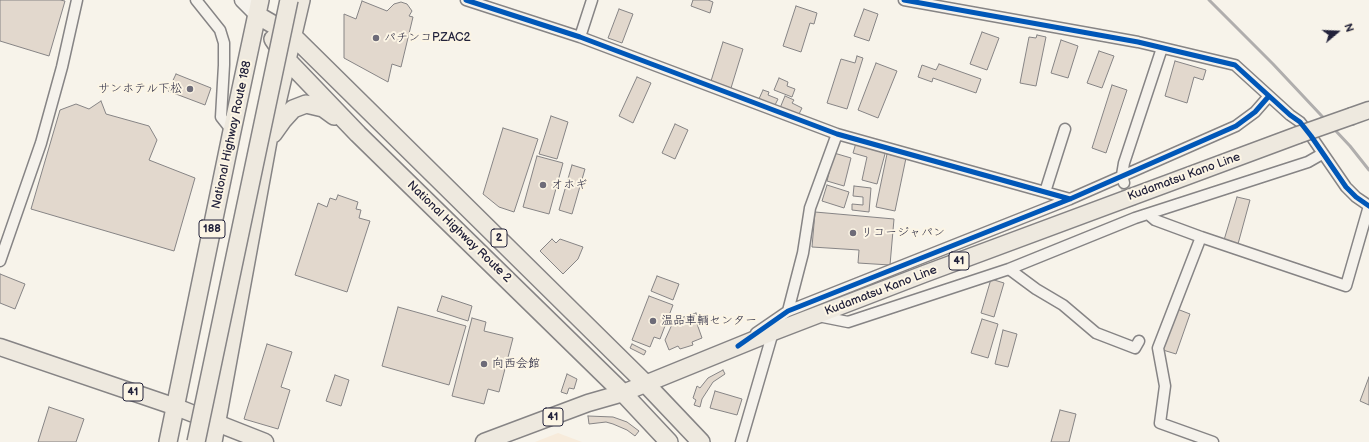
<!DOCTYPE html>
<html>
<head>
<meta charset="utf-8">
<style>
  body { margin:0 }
  #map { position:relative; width:1369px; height:442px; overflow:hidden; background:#f7f3ea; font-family:"Balsamiq Sans",sans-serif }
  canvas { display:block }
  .north { position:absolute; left:1317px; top:12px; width:40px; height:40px; -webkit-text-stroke:3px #fcf5e5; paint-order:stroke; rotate:71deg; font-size:11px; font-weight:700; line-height:16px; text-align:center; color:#22223b }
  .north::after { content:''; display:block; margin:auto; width:14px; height:18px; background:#22223b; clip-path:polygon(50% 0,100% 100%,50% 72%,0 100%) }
</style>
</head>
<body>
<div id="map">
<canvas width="1369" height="442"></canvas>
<div class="north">N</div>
</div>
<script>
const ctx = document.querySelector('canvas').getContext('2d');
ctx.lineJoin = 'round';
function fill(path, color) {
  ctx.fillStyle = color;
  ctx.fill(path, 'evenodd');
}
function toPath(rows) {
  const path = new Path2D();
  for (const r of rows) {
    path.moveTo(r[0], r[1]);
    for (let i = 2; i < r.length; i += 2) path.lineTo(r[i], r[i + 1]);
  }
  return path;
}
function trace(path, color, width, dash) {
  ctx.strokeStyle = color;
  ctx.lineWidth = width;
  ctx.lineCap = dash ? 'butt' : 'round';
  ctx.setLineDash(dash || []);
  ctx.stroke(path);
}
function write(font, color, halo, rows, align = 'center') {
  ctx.font = font + ' "Balsamiq Sans","Klee One",sans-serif';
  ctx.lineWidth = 4;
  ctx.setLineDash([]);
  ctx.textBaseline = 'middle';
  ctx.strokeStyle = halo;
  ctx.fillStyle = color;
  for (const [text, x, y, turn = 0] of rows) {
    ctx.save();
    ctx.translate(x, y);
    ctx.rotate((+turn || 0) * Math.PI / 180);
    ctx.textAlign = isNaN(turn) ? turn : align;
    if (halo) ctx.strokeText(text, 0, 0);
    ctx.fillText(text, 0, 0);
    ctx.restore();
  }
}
const built = toPath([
  [558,433,582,442,535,442]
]);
const building = toPath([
  [0,0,60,0,65,1,49,56,0,41,0,0],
  [693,0,708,0,713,2,710,13,691,6,693,0],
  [362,1,387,11,394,4,401,2,407,4,412,11,409,16,413,17,401,67,392,64,388,82,344,58,344,14,356,19,362,1],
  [796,6,817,13,814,24,810,23,801,52,783,46,796,6],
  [619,9,633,14,622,43,608,38,619,9],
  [864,9,878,14,869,41,854,36,864,9],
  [982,32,999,38,987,70,970,64,982,32],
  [1037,35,1046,37,1036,86,1020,83,1029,37,1036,38,1037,35],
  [1061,40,1078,46,1068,78,1051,73,1061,40],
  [723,42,743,49,731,88,711,81,723,42],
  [1099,51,1114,56,1102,88,1087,83,1099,51],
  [857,56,863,58,847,109,827,103,841,59,855,63,857,56],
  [1175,61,1206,70,1203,80,1194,77,1187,103,1165,96,1175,61],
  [876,63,897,71,878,118,858,110,876,63],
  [939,64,981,79,976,93,933,78,932,82,918,77,922,65,936,70,939,64],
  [176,74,211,88,205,105,168,91,176,74],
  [637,77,651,83,633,123,619,116,637,77],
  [779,78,788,82,787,86,795,89,792,97,774,90,779,78],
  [1112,85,1127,90,1106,153,1092,148,1112,85],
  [763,90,769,92,768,95,778,99,774,107,758,101,763,90],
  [785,96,794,100,792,103,802,108,798,116,780,108,785,96],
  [101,101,106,114,149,126,157,140,149,160,195,178,174,251,31,209,60,110,76,104,89,109,101,101],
  [551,116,568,122,557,159,539,154,551,116],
  [675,124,688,130,675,159,662,153,675,124],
  [503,128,538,139,514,212,499,207,483,194,503,128],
  [856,143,886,150,877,184,862,180,867,157,853,153,856,143],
  [834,153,851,158,844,186,827,181,834,153],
  [887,154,906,158,895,211,876,207,887,154],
  [537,156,563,163,549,214,523,207,537,156],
  [572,165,585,169,572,214,559,210,572,165],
  [827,185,849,192,844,208,822,201,827,185],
  [854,186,871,188,869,212,852,210,852,204,863,205,863,197,853,196,854,186],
  [338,195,358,202,356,209,361,210,359,218,370,221,347,292,295,275,318,203,327,207,330,198,336,200,338,195],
  [1237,197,1250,200,1238,244,1224,240,1237,197],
  [815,212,894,219,890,265,858,263,859,250,812,247,815,212],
  [552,239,556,243,560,239,583,247,578,259,563,274,540,251,552,239],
  [0,274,25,284,15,309,0,303,0,274],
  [657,276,679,284,673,300,651,291,657,276],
  [991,279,1004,283,994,317,981,313,991,279],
  [442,296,472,306,468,321,437,311,442,296],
  [649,296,673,305,660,339,654,337,650,347,632,340,649,296],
  [398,307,466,326,449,385,382,366,398,307],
  [1177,309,1190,314,1176,354,1163,350,1177,309],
  [696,313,698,320,696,321,702,338,692,342,693,345,680,349,678,346,669,350,665,340,674,320,696,313],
  [472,318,486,322,484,331,513,338,499,392,488,389,484,404,452,396,472,318],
  [982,319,998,324,988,358,971,353,982,319],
  [1003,330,1017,334,1008,367,995,364,1003,330],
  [267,344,292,352,281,387,290,390,278,429,244,419,267,344],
  [632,344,646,351,644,355,630,348,632,344],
  [723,370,725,374,713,382,702,399,700,407,694,405,696,400,693,398,697,386,700,388,708,378,723,370],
  [567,374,577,379,574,389,569,388,567,394,561,392,567,374],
  [335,375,349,380,341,406,326,401,335,375],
  [1369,377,1369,405,1360,401,1369,377],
  [715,391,742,399,737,415,710,408,715,391],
  [49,407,84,419,76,442,38,442,49,407],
  [1060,410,1076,414,1069,442,1051,442,1060,410],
  [588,416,613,417,627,422,639,431,635,436,627,430,613,424,606,422,589,424,588,416]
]);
const minorTunnel = toPath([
  [1124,183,1133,210]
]);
const minor = toPath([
  [196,0,220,30,224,43,224,65,221,117,232,131],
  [466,0,580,37,837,134,1070,199],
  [904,0,1138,42,1235,65,1290,115,1300,122,1311,136,1346,187,1356,197,1369,206],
  [580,37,592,0],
  [1124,183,1122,175,1124,163,1162,48],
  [1045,192,1065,129],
  [1148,214,1155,220,1201,237,1346,286,1369,206],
  [1201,237,1158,348,1165,386,1160,423,1213,442],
  [0,261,41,143,62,67,77,0],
  [1009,269,1036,289,1063,305,1096,333,1135,348,1139,341],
  [788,311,803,253,810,208,837,134],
  [818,316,848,322,1009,269,1135,218,1308,162,1322,154],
  [756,333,788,311,1070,199,1236,126,1255,112,1269,96],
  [741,442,773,332]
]);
const secondary = toPath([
  [242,0,257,15]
]);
const primary = toPath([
  [1352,116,1369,110],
  [0,347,176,407,265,442],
  [484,442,588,403,623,393,773,332,924,274,1298,135]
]);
const trunk = toPath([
  [257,15,293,36,645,383,701,442],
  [273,39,288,61,358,134,623,393,669,442],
  [273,134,283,120,293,109,306,104,323,108,334,116],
  [168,442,232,131,260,0],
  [213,442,268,141,301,0]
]);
const rail = toPath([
  [1209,0,1273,64,1350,146,1369,170]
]);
const primaryBridge = toPath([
  [1298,135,1352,116]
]);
const trunkBridge = toPath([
  [196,442,289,0]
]);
const cycleway = toPath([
  [466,0,580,37,837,134,1070,199],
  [904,0,1138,42,1235,65,1290,115,1300,122,1311,136,1346,187,1356,197,1369,206],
  [738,346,788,311,1070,199,1236,126,1255,112,1269,96]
]);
const markers = [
  [376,38,4,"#6d6b78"],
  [190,89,4,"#6d6b78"],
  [543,185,4,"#6d6b78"],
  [853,233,4,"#6d6b78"],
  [653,321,4,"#6d6b78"],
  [484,364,4,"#6d6b78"]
];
const shields = [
  [212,229,26],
  [499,238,16],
  [959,261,20],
  [133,392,20],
  [553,417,20]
];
const shieldNames = [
  ["188",212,229],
  ["2",499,238],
  ["41",959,261],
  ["41",133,392],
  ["41",553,417]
];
const poiNames = [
  ["パチンコP.ZAC2",384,38],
  ["サンホテル下松",182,89,"right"],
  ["オホギ",551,185],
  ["リコージャパン",861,233],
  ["温品車輌センター",661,321],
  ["向西会館",492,364]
];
const streetNames = [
  ["National Highway Route 188",232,135,-78],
  ["Kudamatsu Kano Line",1184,177,-20],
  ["National Highway Route 2",459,232,44],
  ["Kudamatsu Kano Line",881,291,-21]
];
fill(built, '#f7ebdb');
fill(building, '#e2d8cd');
trace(building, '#868485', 1);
trace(minorTunnel, '#ccc9c7', 10, [10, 5]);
trace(minor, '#868485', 13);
trace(secondary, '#868485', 17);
trace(primary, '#868485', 19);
trace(trunk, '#868485', 20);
trace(minor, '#f5f2ec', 10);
trace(secondary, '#f5f2ec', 14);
trace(primary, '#eee9df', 16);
trace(trunk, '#eee9df', 17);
trace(rail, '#b0aead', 3);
trace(primaryBridge, '#868485', 19, []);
trace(trunkBridge, '#868485', 20, []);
trace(primaryBridge, '#eee9df', 16);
trace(trunkBridge, '#eee9df', 17);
trace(cycleway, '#0057b8', 5);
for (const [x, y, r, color] of markers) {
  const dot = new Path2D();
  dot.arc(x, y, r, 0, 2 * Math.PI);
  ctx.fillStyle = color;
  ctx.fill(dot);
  trace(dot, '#fcf5e5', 1.5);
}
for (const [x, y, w] of shields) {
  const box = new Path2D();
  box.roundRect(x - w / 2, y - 9, w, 18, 3);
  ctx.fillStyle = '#fcf5e5';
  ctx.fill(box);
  trace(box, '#22223b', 1);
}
write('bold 11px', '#22223b', null, shieldNames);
write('12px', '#22223b', '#fcf5e5', poiNames, 'left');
write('12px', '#22223b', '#fcf5e5', streetNames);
</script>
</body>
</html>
